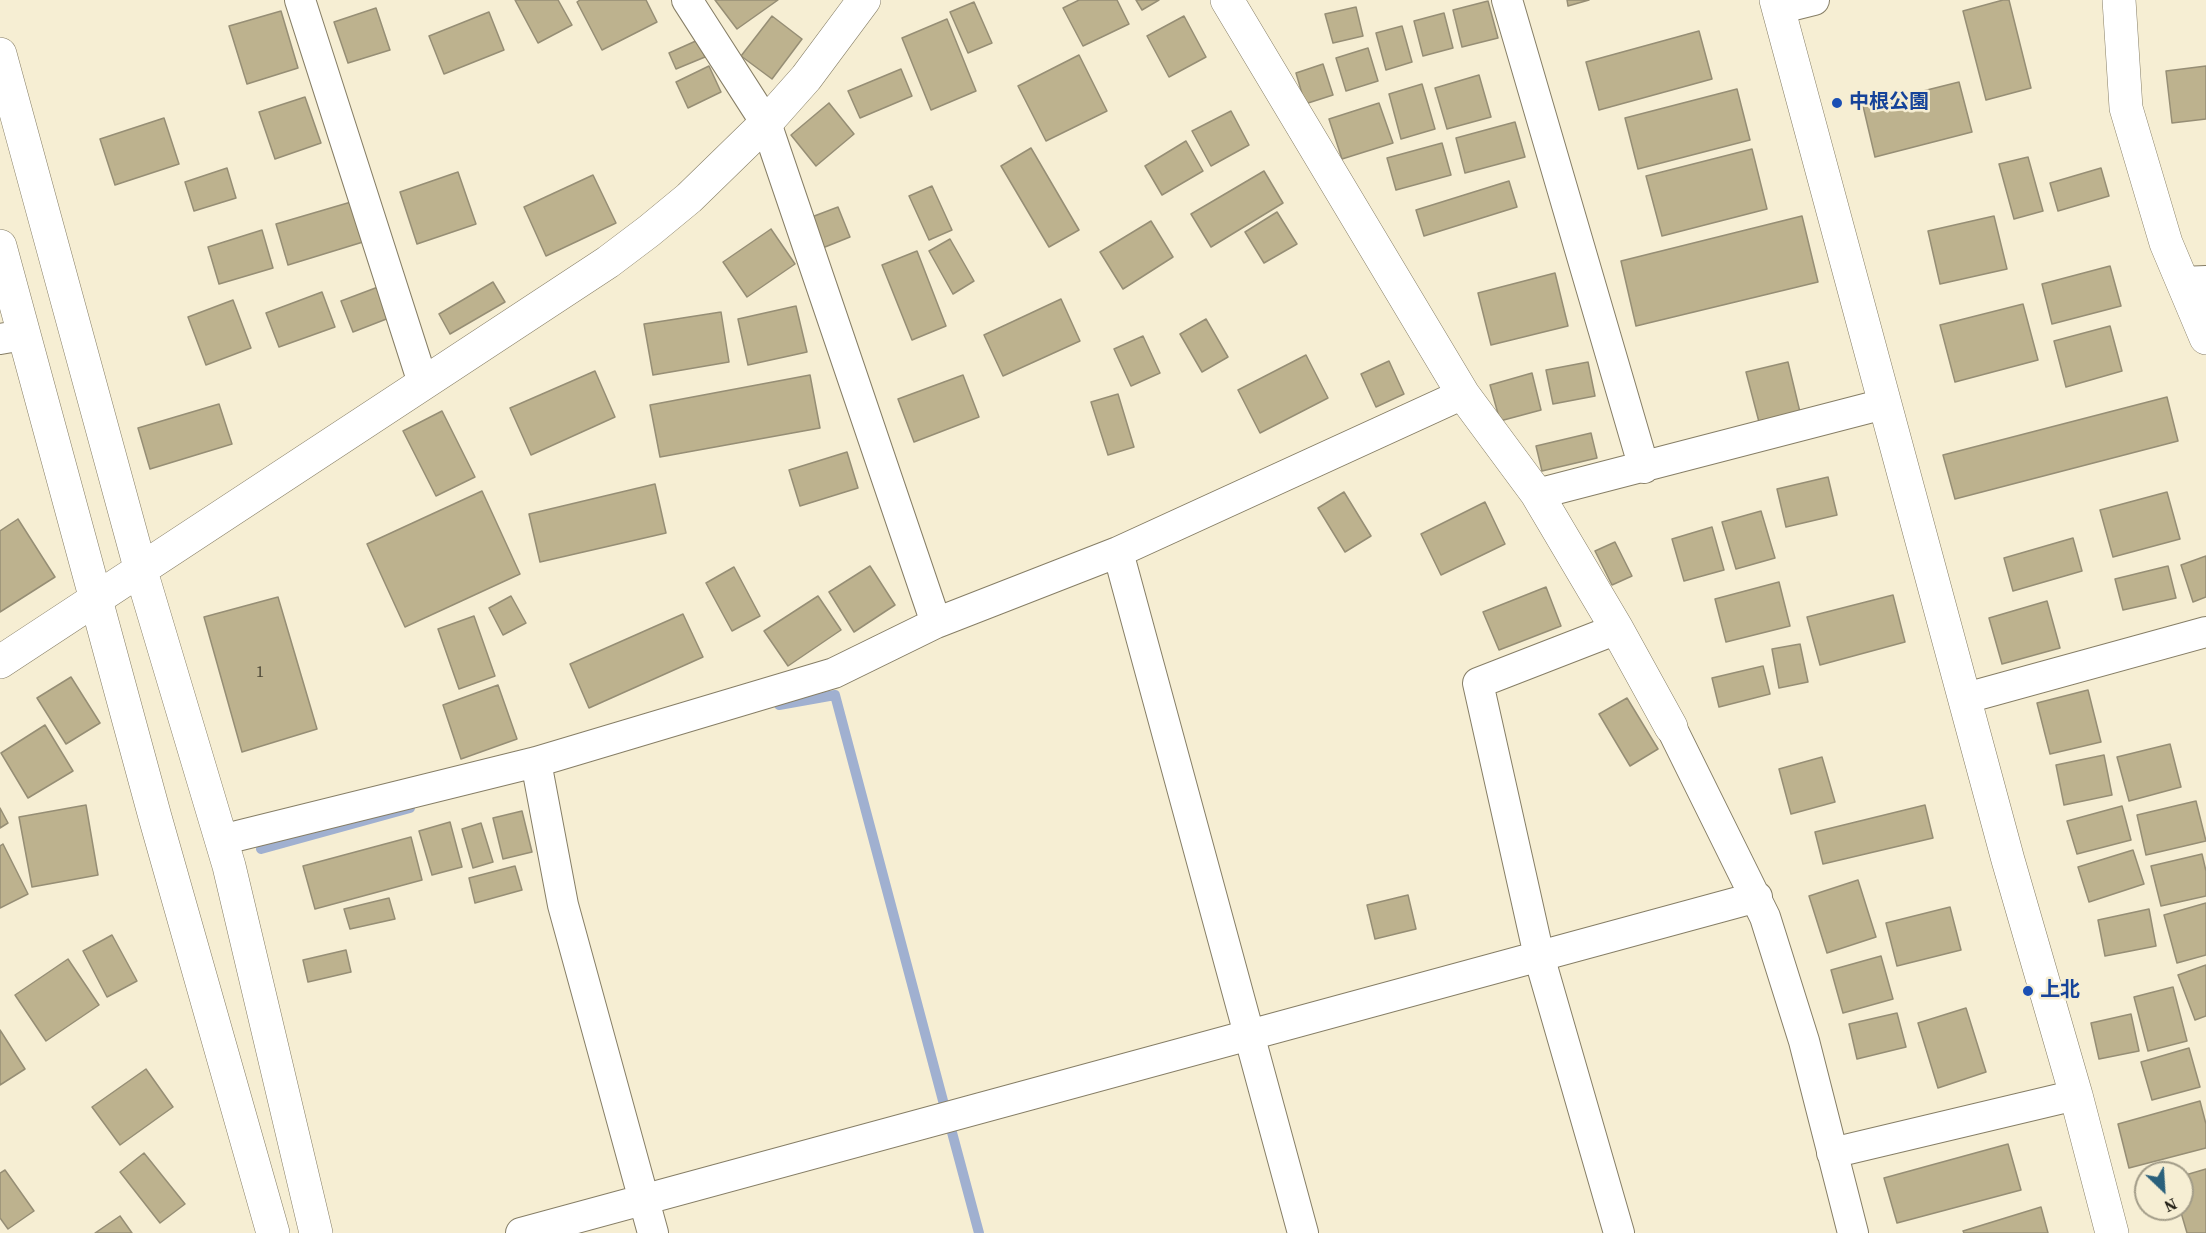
<!DOCTYPE html>
<html>
<head>
<meta charset="utf-8">
<style>
  body { margin:0 }
  #map { position:relative; width:2206px; height:1233px; overflow:hidden; background:#f6eed3; font-family:"Source Serif 4",serif }
  canvas { display:block }
  .north { position:absolute; left:2134px; top:1161px; width:60px; height:60px; box-sizing:border-box; background:#f6eed3; border:2px solid #a29c88; border-radius:50%; rotate:155deg; font-size:16px; font-weight:700; line-height:24px; text-align:center; color:#242117 }
  .north::after { content:''; display:block; margin:auto; width:21px; height:27px; background:#2a607b; clip-path:polygon(50% 0,100% 100%,50% 72%,0 100%) }
</style>
</head>
<body>
<div id="map">
<canvas width="2206" height="1233"></canvas>
<div class="north">N</div>
</div>
<script>
const ctx = document.querySelector('canvas').getContext('2d');
ctx.lineJoin = 'round';
function toPath(rows) {
  const path = new Path2D();
  for (const r of rows) {
    path.moveTo(r[0], r[1]);
    for (let i = 2; i < r.length; i += 2) path.lineTo(r[i], r[i + 1]);
  }
  return path;
}
function trace(path, color, width, dash) {
  ctx.strokeStyle = color;
  ctx.lineWidth = width;
  ctx.lineCap = dash ? 'butt' : 'round';
  ctx.setLineDash(dash || []);
  ctx.stroke(path);
}
function fill(path, color) {
  ctx.fillStyle = color;
  ctx.fill(path, 'evenodd');
}
function write(font, color, halo, rows, align = 'center') {
  ctx.font = font + ' "Source Serif 4","Noto Sans JP",serif';
  ctx.lineWidth = 5;
  ctx.setLineDash([]);
  ctx.textBaseline = 'middle';
  ctx.strokeStyle = halo;
  ctx.fillStyle = color;
  for (const [text, x, y, turn = 0] of rows) {
    ctx.save();
    ctx.translate(x, y);
    ctx.rotate((+turn || 0) * Math.PI / 180);
    ctx.textAlign = isNaN(turn) ? turn : align;
    if (halo) ctx.strokeText(text, 0, 0);
    ctx.fillText(text, 0, 0);
    ctx.restore();
  }
}
const stream = toPath([
  [779,705,835,695,946,1112],
  [261,849,410,808],
  [950,1125,979,1233]
]);
const building = toPath([
  [515,0,558,0,572,25,538,43,515,0],
  [580,0,646,0,657,22,602,50,577,2,580,0],
  [715,0,778,0,737,29,715,0],
  [1079,0,1117,0,1129,24,1083,46,1063,8,1079,0],
  [1136,0,1159,0,1142,10,1136,0],
  [1567,0,1589,0,1568,6,1567,0],
  [2003,0,2009,0,2031,88,1986,100,1963,11,2003,0],
  [1488,1,1498,38,1462,47,1453,10,1488,1],
  [974,2,992,43,968,53,950,12,974,2],
  [1356,7,1363,36,1333,43,1325,14,1356,7],
  [376,8,390,50,348,63,334,22,376,8],
  [281,11,298,68,247,84,229,26,281,11],
  [489,12,504,50,444,74,429,36,489,12],
  [1444,13,1453,48,1423,56,1414,21,1444,13],
  [772,16,802,39,772,79,741,56,772,16],
  [1184,16,1206,57,1169,77,1147,36,1184,16],
  [947,19,976,91,931,110,902,38,947,19],
  [1402,26,1412,62,1386,70,1376,33,1402,26],
  [1699,31,1712,79,1599,110,1586,62,1699,31],
  [698,40,705,57,676,69,669,53,698,40],
  [1368,48,1378,81,1346,91,1336,58,1368,48],
  [1079,55,1107,111,1046,141,1018,86,1079,55],
  [1323,64,1333,95,1305,104,1296,73,1323,64],
  [709,66,721,92,688,108,676,82,709,66],
  [2206,66,2206,119,2172,123,2166,71,2206,66],
  [901,69,912,96,860,118,848,91,901,69],
  [1479,75,1491,117,1447,129,1435,88,1479,75],
  [1959,82,1972,132,1875,157,1863,106,1959,82],
  [1422,84,1435,129,1401,139,1389,94,1422,84],
  [1737,89,1750,140,1638,169,1625,118,1737,89],
  [305,97,321,143,275,159,259,112,305,97],
  [829,103,854,134,816,166,791,135,829,103],
  [1379,103,1393,143,1342,159,1329,119,1379,103],
  [1231,111,1249,145,1211,166,1192,131,1231,111],
  [164,118,179,164,115,185,100,139,164,118],
  [1515,122,1525,157,1465,173,1456,138,1515,122],
  [1186,141,1203,171,1162,195,1145,166,1186,141],
  [1442,143,1451,175,1396,190,1387,158,1442,143],
  [1031,148,1079,230,1049,247,1001,166,1031,148],
  [1752,149,1767,209,1662,236,1646,176,1752,149],
  [2028,157,2043,211,2014,219,1999,164,2028,157],
  [227,168,236,198,194,211,185,182,227,168],
  [2101,168,2109,196,2058,211,2050,183,2101,168],
  [1264,171,1283,203,1211,247,1191,214,1264,171],
  [458,172,476,224,417,244,400,192,458,172],
  [593,175,616,223,546,256,524,207,593,175],
  [1509,181,1517,207,1424,236,1416,210,1509,181],
  [932,186,952,230,929,240,909,196,932,186],
  [351,202,363,242,288,265,276,224,351,202],
  [838,207,850,237,820,249,809,218,838,207],
  [1277,212,1297,244,1264,263,1245,232,1277,212],
  [1802,216,1818,282,1636,326,1621,261,1802,216],
  [1994,216,2007,269,1940,284,1928,231,1994,216],
  [1151,221,1173,257,1123,289,1100,252,1151,221],
  [771,229,795,264,747,297,723,262,771,229],
  [262,230,273,268,219,284,208,247,262,230],
  [950,239,974,281,953,294,929,251,950,239],
  [917,251,946,326,912,340,882,265,917,251],
  [2110,266,2121,306,2052,324,2042,284,2110,266],
  [1555,273,1568,326,1491,345,1478,293,1555,273],
  [493,282,505,302,450,334,439,314,493,282],
  [378,287,389,318,353,332,341,301,378,287],
  [322,292,335,327,279,347,266,313,322,292],
  [1061,299,1080,341,1003,376,984,335,1061,299],
  [233,300,251,348,206,365,188,317,233,300],
  [2023,304,2038,360,1955,382,1940,325,2023,304],
  [796,306,807,352,748,365,738,319,796,306],
  [721,312,729,362,653,375,644,324,721,312],
  [1206,319,1228,357,1202,372,1180,334,1206,319],
  [2110,326,2122,371,2066,387,2054,341,2110,326],
  [1143,336,1160,373,1131,386,1114,349,1143,336],
  [1306,355,1328,398,1260,433,1238,390,1306,355],
  [1389,361,1404,394,1376,407,1361,374,1389,361],
  [1588,362,1595,396,1553,404,1546,370,1588,362],
  [1788,362,1800,412,1759,422,1746,372,1788,362],
  [595,371,615,417,531,455,510,408,595,371],
  [1532,373,1541,410,1500,421,1490,385,1532,373],
  [810,375,820,428,660,457,650,405,810,375],
  [963,375,979,417,914,442,898,399,963,375],
  [1118,394,1134,447,1108,455,1091,402,1118,394],
  [2167,397,2178,441,1955,499,1943,455,2167,397],
  [219,404,232,444,150,469,138,428,219,404],
  [442,411,475,477,436,496,403,431,442,411],
  [1591,433,1597,458,1542,471,1536,446,1591,433],
  [847,452,858,488,800,506,789,470,847,452],
  [1828,477,1837,515,1786,527,1777,489,1828,477],
  [655,484,666,533,540,562,529,514,655,484],
  [482,491,520,574,405,627,367,544,482,491],
  [1344,492,1371,536,1345,552,1318,508,1344,492],
  [2167,492,2180,539,2113,557,2100,510,2167,492],
  [1485,502,1505,544,1441,575,1421,534,1485,502],
  [1761,511,1775,558,1736,569,1722,522,1761,511],
  [18,519,55,577,0,612,0,531,18,519],
  [1712,527,1724,570,1684,581,1672,539,1712,527],
  [2073,538,2082,571,2013,591,2004,558,2073,538],
  [1615,542,1632,576,1612,585,1595,551,1615,542],
  [2206,556,2206,597,2193,602,2181,565,2206,556],
  [870,566,895,605,854,632,829,592,870,566],
  [2168,566,2176,598,2123,610,2115,579,2168,566],
  [734,567,760,616,732,631,706,583,734,567],
  [1779,582,1790,626,1726,642,1715,599,1779,582],
  [1546,587,1561,626,1499,650,1483,612,1546,587],
  [1893,595,1905,642,1820,665,1807,617,1893,595],
  [511,596,526,623,503,635,489,608,511,596],
  [818,596,841,630,788,666,764,631,818,596],
  [278,597,317,729,242,752,204,617,278,597],
  [2047,601,2060,648,2002,664,1989,618,2047,601],
  [683,614,703,657,589,708,570,664,683,614],
  [474,616,495,676,459,689,438,629,474,616],
  [1800,644,1808,682,1779,688,1772,649,1800,644],
  [1763,666,1770,694,1719,707,1712,678,1763,666],
  [71,677,100,723,66,744,37,698,71,677],
  [498,685,517,739,461,759,443,705,498,685],
  [2088,690,2101,742,2050,754,2037,703,2088,690],
  [1627,698,1658,749,1630,766,1599,714,1627,698],
  [45,725,73,771,28,798,1,753,45,725],
  [2170,744,2181,787,2129,801,2117,757,2170,744],
  [2104,755,2112,795,2064,805,2056,765,2104,755],
  [1822,757,1835,802,1791,814,1779,769,1822,757],
  [2196,801,2206,841,2146,855,2137,815,2196,801],
  [86,805,98,875,32,887,19,817,86,805],
  [1925,805,1933,838,1823,864,1815,832,1925,805],
  [2122,806,2131,840,2077,854,2067,821,2122,806],
  [0,808,8,823,0,828,0,808],
  [522,811,532,852,503,859,493,818,522,811],
  [450,822,462,867,432,875,419,831,450,822],
  [481,823,493,862,473,868,462,829,481,823],
  [411,837,422,880,315,909,303,866,411,837],
  [3,844,28,894,0,908,0,846,3,844],
  [2133,850,2144,884,2089,902,2078,867,2133,850],
  [2202,854,2206,871,2206,896,2161,906,2151,866,2202,854],
  [515,866,522,890,475,903,469,878,515,866],
  [1858,880,1876,937,1827,953,1809,896,1858,880],
  [1408,895,1416,929,1375,939,1367,905,1408,895],
  [389,898,395,919,350,929,344,909,389,898],
  [2206,903,2206,955,2177,963,2164,915,2206,903],
  [1950,907,1961,950,1897,966,1886,923,1950,907],
  [2149,909,2156,946,2105,956,2098,920,2149,909],
  [112,935,137,981,107,997,83,951,112,935],
  [346,950,351,972,308,982,303,960,346,950],
  [1881,956,1893,999,1843,1013,1831,970,1881,956],
  [68,959,99,1005,46,1041,15,995,68,959],
  [2206,965,2206,1016,2195,1020,2178,975,2206,965],
  [2173,987,2187,1041,2148,1051,2134,997,2173,987],
  [1966,1008,1986,1072,1938,1088,1918,1023,1966,1008],
  [1897,1013,1906,1047,1857,1059,1849,1024,1897,1013],
  [2131,1014,2139,1051,2099,1059,2091,1023,2131,1014],
  [0,1030,25,1069,0,1085,0,1030],
  [2189,1048,2200,1087,2152,1100,2141,1062,2189,1048],
  [146,1069,173,1107,120,1145,92,1107,146,1069],
  [2200,1101,2206,1124,2206,1148,2129,1168,2118,1124,2200,1101],
  [2008,1144,2021,1190,1897,1223,1884,1178,2008,1144],
  [144,1153,185,1204,160,1223,120,1172,144,1153],
  [2206,1169,2206,1233,2187,1233,2180,1209,2182,1176,2206,1169],
  [5,1170,34,1211,8,1229,0,1218,0,1173,5,1170],
  [2041,1207,2048,1233,1964,1233,1963,1231,2041,1207],
  [120,1216,132,1233,95,1233,120,1216]
]);
const minor = toPath([
  [300,0,423,383],
  [687,0,766,123,936,623],
  [1507,0,1644,468],
  [1778,9,1814,0],
  [2182,282,2206,281],
  [0,339,23,335],
  [1537,494,1884,404],
  [1617,629,1478,683,1539,956,1619,1233],
  [1966,698,2206,632],
  [1671,727,1765,917,1804,1041,1853,1233],
  [536,762,563,905,653,1233],
  [221,840,536,762,834,673,936,623,1118,552],
  [1832,1153,2076,1095],
  [521,1233,1757,897],
  [1303,1233,1118,552,1463,394]
]);
const tertiary = toPath([
  [1227,0,1463,394,1537,494,1617,629,1671,727],
  [1776,0,2008,860,2076,1095,2112,1233],
  [2119,0,2126,108,2166,243,2206,338],
  [0,54,141,571,229,866,316,1233],
  [0,246,155,817,273,1233],
  [0,662,608,262,649,231,689,198,766,123,806,78,864,0]
]);
const markers = [
  [1837,103,6,"#1a4fb4"],
  [2028,991,6,"#1a4fb4"]
];
const numberNames = [
  ["1",260,673]
];
const transitNames = [
  ["中根公園",1849,103],
  ["上北",2040,991]
];
trace(stream, '#a0b0d0', 10);
fill(building, '#bdb28e');
trace(building, '#968e75', 1.5);
trace(minor, '#867e66', 32);
trace(tertiary, '#867e66', 34);
trace(minor, '#fff', 30);
trace(tertiary, '#fff', 33);
for (const [x, y, r, color] of markers) {
  const dot = new Path2D();
  dot.arc(x, y, r, 0, 2 * Math.PI);
  ctx.fillStyle = color;
  ctx.fill(dot);
  trace(dot, '#f6eed3', 2);
}
write('16px', '#4a4535', null, numberNames);
write('bold 20px', '#164399', '#f6eed3', transitNames, 'left');
</script>
</body>
</html>
